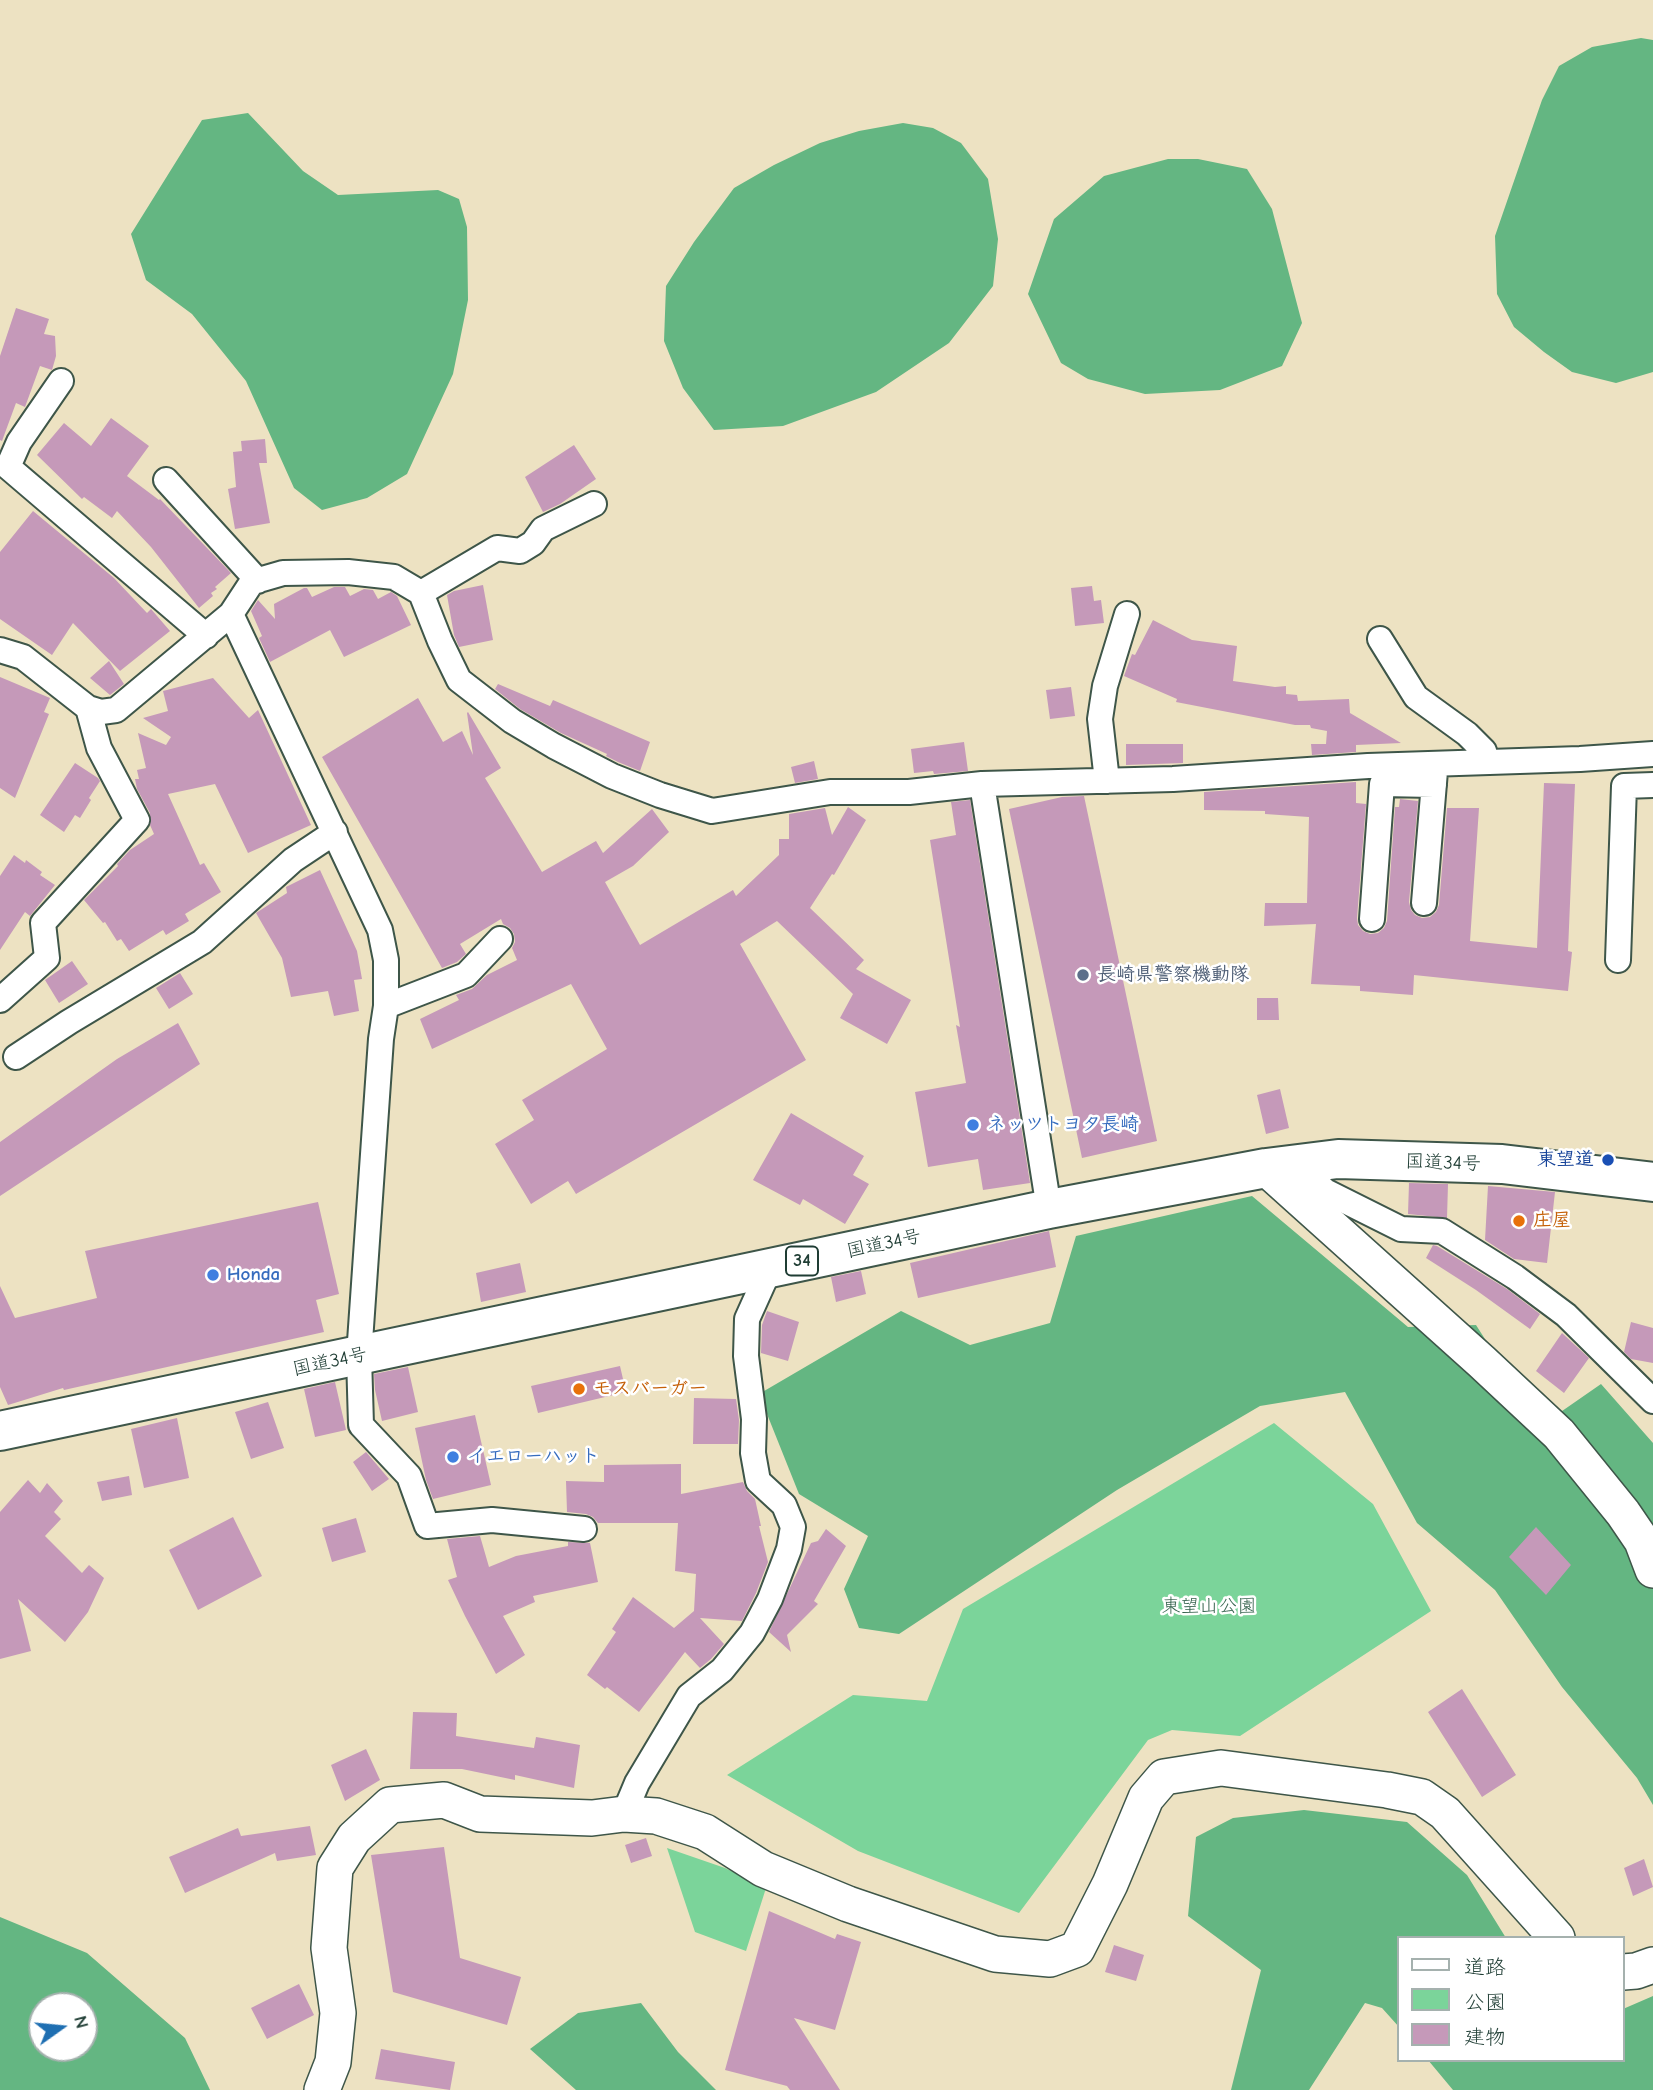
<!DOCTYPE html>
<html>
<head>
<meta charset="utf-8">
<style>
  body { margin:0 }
  #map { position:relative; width:1653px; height:2090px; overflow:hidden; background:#ede2c2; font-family:"Comic Neue","Klee One",sans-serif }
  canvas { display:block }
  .legend { position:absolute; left:1397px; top:1936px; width:228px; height:126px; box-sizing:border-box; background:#fff; border:2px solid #a5b1ae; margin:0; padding:9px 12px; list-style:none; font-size:21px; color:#1f3d34 }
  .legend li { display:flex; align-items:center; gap:14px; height:35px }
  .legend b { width:35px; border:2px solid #a5b1ae }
  .north { position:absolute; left:28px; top:1992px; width:70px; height:70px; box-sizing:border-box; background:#fff; border:2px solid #a5b1ae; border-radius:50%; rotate:75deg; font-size:19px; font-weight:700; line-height:28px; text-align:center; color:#1f3d34 }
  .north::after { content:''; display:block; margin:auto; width:24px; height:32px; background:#1f6fb2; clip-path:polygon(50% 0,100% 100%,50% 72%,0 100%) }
</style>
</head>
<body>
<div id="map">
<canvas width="1653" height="2090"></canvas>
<ul class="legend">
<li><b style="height:9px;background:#fff"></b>道路</li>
<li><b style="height:19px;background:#7bd49a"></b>公園</li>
<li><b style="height:19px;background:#c599b9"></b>建物</li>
</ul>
<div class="north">N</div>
</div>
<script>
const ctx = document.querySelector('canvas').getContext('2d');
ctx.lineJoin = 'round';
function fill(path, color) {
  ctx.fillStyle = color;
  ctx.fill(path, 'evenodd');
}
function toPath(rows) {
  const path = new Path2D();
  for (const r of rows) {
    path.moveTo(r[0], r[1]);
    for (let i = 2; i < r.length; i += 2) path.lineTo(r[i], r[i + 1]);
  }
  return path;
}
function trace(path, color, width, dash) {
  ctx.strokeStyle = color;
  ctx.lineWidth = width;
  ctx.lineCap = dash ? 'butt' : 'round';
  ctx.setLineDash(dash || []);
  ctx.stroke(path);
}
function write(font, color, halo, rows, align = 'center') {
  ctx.font = font + ' "Comic Neue","Klee One",sans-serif';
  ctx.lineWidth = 5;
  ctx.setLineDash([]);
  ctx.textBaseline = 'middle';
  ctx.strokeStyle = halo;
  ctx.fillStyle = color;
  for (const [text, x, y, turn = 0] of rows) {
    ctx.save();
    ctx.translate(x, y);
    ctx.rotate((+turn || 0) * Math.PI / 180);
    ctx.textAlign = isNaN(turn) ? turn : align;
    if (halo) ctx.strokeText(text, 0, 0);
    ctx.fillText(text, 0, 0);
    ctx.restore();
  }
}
const green = toPath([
  [1274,1423,1373,1504,1431,1611,1240,1736,1172,1730,1148,1740,1019,1913,858,1851,727,1775,853,1695,927,1701,963,1609],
  [667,1848,725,1868,766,1888,746,1951,695,1932]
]);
const forest = toPath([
  [1641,38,1653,40,1653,372,1616,383,1572,372,1544,352,1514,327,1497,294,1495,236,1542,100,1559,66,1592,47],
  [248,113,303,171,338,195,438,190,459,199,467,227,468,300,453,374,407,474,367,498,322,510,294,488,246,381,192,314,146,280,131,234,202,120],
  [903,123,933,128,961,143,988,179,998,239,993,286,949,343,876,392,783,426,714,430,683,388,664,341,666,286,694,242,734,188,774,165,820,143,859,131],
  [1168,159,1198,159,1247,169,1272,209,1302,323,1282,366,1220,390,1145,394,1088,379,1061,363,1028,294,1054,219,1104,176],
  [1252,1196,1408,1327,1476,1325,1520,1394,1552,1418,1601,1384,1653,1443,1653,1805,1637,1778,1562,1687,1495,1590,1417,1523,1345,1392,1260,1406,1117,1490,899,1634,859,1628,844,1589,868,1536,799,1494,759,1394,901,1311,970,1345,1050,1323,1076,1236],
  [1304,1810,1407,1822,1467,1875,1506,1938,1399,1938,1399,2027,1382,2008,1365,2003,1309,2090,1231,2090,1261,1970,1188,1916,1196,1837,1233,1818],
  [0,1917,87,1953,185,2038,210,2090,0,2090],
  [42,2006,84,2006,84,2048,42,2048],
  [1653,1996,1653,2090,1453,2090,1428,2060,1623,2060,1623,2009],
  [641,2003,678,2052,716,2090,576,2090,530,2049,578,2013]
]);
const building = toPath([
  [16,308,49,319,44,334,55,336,56,356,52,370,40,366,25,407,16,403,2,441,0,440,0,356],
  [111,418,149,446,127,476,159,500,160,499,231,573,215,587,217,589,211,593,213,596,199,608,151,547,117,511,112,518,84,497,82,499,37,455,64,423,91,446],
  [265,439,267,463,259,463,270,523,235,529,228,489,236,487,233,452,242,451,241,441],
  [574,445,596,479,560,504,543,512,525,477],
  [33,511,114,578,147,613,151,609,170,631,120,671,73,623,52,655,0,619,0,552],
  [483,585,493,640,459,647,454,635,447,595,454,591],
  [1092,586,1094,601,1101,600,1104,623,1075,626,1071,588],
  [334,587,345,587,350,596,364,589,373,590,378,599,391,592,397,596,411,625,344,657,330,630,270,662,259,638,262,636,251,611,258,600,275,619,274,604,304,588,307,588,312,597],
  [1153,620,1192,640,1237,646,1233,681,1275,687,1286,686,1286,694,1297,695,1298,701,1349,699,1350,713,1401,743,1356,745,1356,752,1312,755,1311,744,1326,744,1327,731,1311,728,1310,725,1295,725,1176,702,1177,699,1124,676,1132,654,1135,655],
  [109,661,124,684,110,695,90,678],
  [0,677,50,698,44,712,49,714,15,798,0,788],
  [213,678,249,718,258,710,311,825,248,853,215,784,168,794,200,865,204,863,221,892,185,914,189,921,166,935,163,930,129,951,121,939,117,941,105,922,103,923,84,900,118,866,117,864,130,850,154,834,150,825,150,813,137,789,135,779,139,779,137,770,146,768,138,733,166,745,171,737,143,718,168,711,163,691],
  [498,684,550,706,553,700,650,742,640,771,618,762,606,756,607,754,561,733,520,709,495,689],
  [1071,687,1075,716,1050,719,1046,690],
  [418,698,443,742,462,731,473,755,467,713,468,712,501,768,485,778,542,872,596,841,603,853,652,809,669,832,633,866,605,882,640,945,733,890,736,896,779,855,779,839,789,839,789,814,825,808,832,835,848,807,866,820,834,875,832,874,810,908,864,960,856,969,911,1000,887,1044,840,1018,853,994,777,921,740,944,806,1060,576,1194,568,1181,531,1204,495,1144,534,1120,522,1100,607,1049,571,984,432,1049,420,1019,459,1000,456,995,472,989,487,975,517,960,512,948,515,942,514,934,510,928,503,924,501,919,460,944,466,954,457,962,442,968,322,757],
  [964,742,968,771,934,774,933,771,914,773,911,749],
  [1126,744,1183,744,1183,763,1126,765],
  [814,761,818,779,795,783,791,767],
  [75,763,98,778,100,781,89,798,91,800,80,818,75,815,64,832,40,815],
  [1356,782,1356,803,1366,804,1357,918,1358,925,1363,931,1370,934,1378,933,1384,928,1387,921,1395,807,1399,807,1400,799,1418,801,1409,902,1411,910,1415,915,1422,918,1430,917,1436,912,1439,905,1447,808,1479,808,1470,941,1537,948,1544,783,1575,784,1568,951,1572,952,1568,991,1414,975,1413,995,1360,991,1360,986,1311,984,1316,924,1264,926,1265,903,1307,903,1309,817,1265,814,1265,811,1204,810,1204,792],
  [1084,796,1157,1141,1082,1158,1009,809,1062,797],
  [970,800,1030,1183,983,1190,978,1159,928,1167,915,1092,966,1083,956,1025,960,1027,930,840,956,835,951,802],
  [14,855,25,863,26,860,42,872,40,875,55,885,30,916,25,912,0,950,0,876],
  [320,870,357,951,362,979,354,980,359,1011,334,1016,328,991,291,997,282,958,256,913,287,893,286,887],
  [72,961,88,984,59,1003,45,980],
  [180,973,193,994,169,1009,156,988],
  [1257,998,1278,998,1279,1020,1257,1020],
  [178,1023,200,1064,0,1196,0,1142,117,1059],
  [1280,1089,1289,1128,1266,1134,1257,1095],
  [791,1113,864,1156,853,1175,869,1184,845,1224,803,1199,800,1205,753,1180],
  [1409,1183,1448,1184,1447,1218,1408,1214],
  [1488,1186,1555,1192,1547,1263,1514,1259,1485,1240],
  [318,1202,339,1294,316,1300,324,1332,64,1390,63,1388,8,1405,0,1387,0,1286,15,1318,97,1298,85,1251],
  [1049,1231,1056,1267,918,1298,910,1263],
  [1433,1245,1437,1246,1507,1289,1540,1314,1530,1329,1476,1290,1426,1258],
  [520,1263,526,1292,481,1302,476,1273],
  [861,1271,866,1294,836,1302,831,1277],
  [767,1311,799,1322,788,1361,761,1353,762,1325],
  [1631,1322,1653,1328,1653,1363,1631,1359,1624,1352],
  [1562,1333,1589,1358,1564,1393,1536,1371],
  [620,1366,626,1392,538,1413,531,1386],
  [408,1367,418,1412,382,1421,375,1390,374,1374],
  [335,1382,346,1430,315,1437,304,1389],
  [694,1398,736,1399,739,1420,738,1444,693,1444],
  [268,1402,284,1448,251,1459,235,1412],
  [475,1415,491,1485,433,1499,426,1480,415,1428],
  [177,1418,189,1478,144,1488,131,1429],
  [366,1452,389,1479,372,1491,353,1462],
  [681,1464,681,1494,743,1482,747,1491,755,1499,761,1526,759,1526,768,1562,756,1593,742,1621,700,1618,724,1644,711,1659,700,1668,685,1652,639,1712,607,1687,605,1689,587,1675,616,1632,612,1629,633,1597,674,1628,694,1611,696,1574,675,1571,678,1523,598,1523,593,1517,586,1514,567,1512,566,1481,604,1482,604,1465],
  [129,1476,132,1495,102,1501,97,1482],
  [28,1480,40,1493,47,1483,63,1501,54,1512,61,1519,45,1536,82,1573,89,1565,104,1578,88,1612,65,1642,18,1599,31,1651,0,1659,0,1512],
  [233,1517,262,1576,198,1610,169,1550],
  [356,1518,366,1552,332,1562,322,1528],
  [1536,1527,1571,1565,1546,1595,1509,1557],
  [826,1529,846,1546,814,1601,818,1604,787,1635,791,1652,769,1632,811,1543,818,1541],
  [480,1536,489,1567,516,1556,568,1546,568,1542,590,1543,598,1582,533,1596,535,1602,503,1616,525,1655,496,1674,465,1616,448,1580,457,1577,447,1539],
  [1462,1689,1516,1775,1482,1797,1428,1712],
  [413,1712,457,1713,456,1736,534,1748,536,1737,580,1745,574,1788,515,1775,515,1780,462,1769,410,1769],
  [366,1749,380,1780,345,1801,331,1765],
  [310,1826,316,1855,277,1861,275,1853,185,1893,169,1857,238,1828,241,1836],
  [646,1838,652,1856,631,1863,625,1845],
  [444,1847,460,1958,521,1977,507,2025,393,1992,371,1855],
  [1644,1859,1653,1887,1633,1896,1624,1868],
  [769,1911,835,1939,837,1934,861,1942,835,2030,794,2018,840,2090,790,2090,787,2086,725,2070],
  [1114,1945,1144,1955,1136,1981,1105,1972],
  [299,1984,314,2015,267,2039,251,2008],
  [381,2049,455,2062,450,2090,375,2079]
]);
const street = toPath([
  [61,381,19,442,8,467,206,636],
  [166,480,258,581],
  [421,593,497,548,520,551,533,543,543,529,594,504],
  [231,614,380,930,386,960,386,1006,381,1039,359,1356,361,1425,409,1476,427,1526,492,1520,584,1529],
  [1380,639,1416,697,1467,734,1484,751,1487,762],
  [0,650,23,657,88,708,101,712,116,710,231,614,252,582,283,573,348,572,394,577,421,593,440,641,459,680,512,721,554,746,612,776,660,795,712,811,830,792,909,792,982,784,1173,779,1368,766,1580,759,1653,754],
  [1107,781,1100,719,1105,686,1127,614],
  [982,784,1049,1209],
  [1424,903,1435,771],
  [1372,919,1382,784,1434,785],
  [1618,960,1624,786,1653,785],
  [0,1000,47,958,43,923,137,820,99,748,88,708],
  [386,1006,466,975,500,939],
  [16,1057,69,1022,202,942,293,860,335,832],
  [1298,1164,1325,1191,1401,1229,1442,1231,1515,1277,1566,1315,1653,1401],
  [624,1814,637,1783,689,1696,722,1670,752,1633,770,1599,789,1549,793,1527,784,1505,758,1481,753,1453,754,1419,746,1356,747,1319,770,1268]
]);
const secondary = toPath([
  [1266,1168,1482,1362,1559,1434,1623,1513,1642,1541,1653,1570],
  [1623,1972,1636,1971,1653,1965],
  [322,2090,333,2062,338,2013,329,1948,335,1868,354,1838,390,1805,444,1800,480,1814,592,1818,624,1814,656,1816,705,1832,763,1869,848,1904,995,1954,1050,1959,1077,1949,1110,1884,1146,1798,1164,1777,1221,1768,1387,1790,1422,1797,1445,1813,1557,1938]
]);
const highway = toPath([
  [0,1431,1049,1209,1266,1168,1338,1159,1502,1164,1653,1182]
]);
const markers = [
  [1083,975,7,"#5c6f8a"],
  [973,1125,7,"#3f7fe0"],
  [1608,1160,7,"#1a4fb4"],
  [1519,1221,7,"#e8710a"],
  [213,1275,7,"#3f7fe0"],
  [579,1389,7,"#e8710a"],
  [453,1457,7,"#3f7fe0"]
];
const shields = [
  [802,1261,32]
];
const shieldNames = [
  ["34",802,1261]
];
const serviceNames = [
  ["長崎県警察機動隊",1097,975]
];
const shopNames = [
  ["ネッツトヨタ長崎",987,1125],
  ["Honda",227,1275],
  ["イエローハット",467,1457]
];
const transitNames = [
  ["東望道",1594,1160]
];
const streetNames = [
  ["国道34号",1443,1163,2],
  ["国道34号",884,1244,-12],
  ["国道34号",330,1362,-12]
];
const foodNames = [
  ["庄屋",1533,1221],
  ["モスバーガー",593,1389]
];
const parkNames = [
  ["東望山公園",1209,1607]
];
fill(green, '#7bd49a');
fill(forest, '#64b682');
fill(building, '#c599b9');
trace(street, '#3e5649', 28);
trace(secondary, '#3e5649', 38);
trace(highway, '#3e5649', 42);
trace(street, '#fff', 24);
trace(secondary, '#fff', 35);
trace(highway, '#fff', 38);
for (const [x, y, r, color] of markers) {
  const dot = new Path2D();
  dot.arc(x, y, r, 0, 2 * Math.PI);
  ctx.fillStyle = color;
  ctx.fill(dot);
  trace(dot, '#fff', 2.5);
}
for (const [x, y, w] of shields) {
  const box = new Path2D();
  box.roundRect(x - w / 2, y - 14.5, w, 29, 5);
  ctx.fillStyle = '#fff';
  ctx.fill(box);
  trace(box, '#1f3d34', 2);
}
write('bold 18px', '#1f3d34', null, shieldNames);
write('bold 19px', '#4e5e75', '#fff', serviceNames, 'left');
write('bold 19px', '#366cbe', '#fff', shopNames, 'left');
write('bold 19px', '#164399', '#fff', transitNames, 'right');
write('19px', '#1f3d34', '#fff', streetNames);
write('bold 19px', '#c56008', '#fff', foodNames, 'left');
write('19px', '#36634e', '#fff', parkNames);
</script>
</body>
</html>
